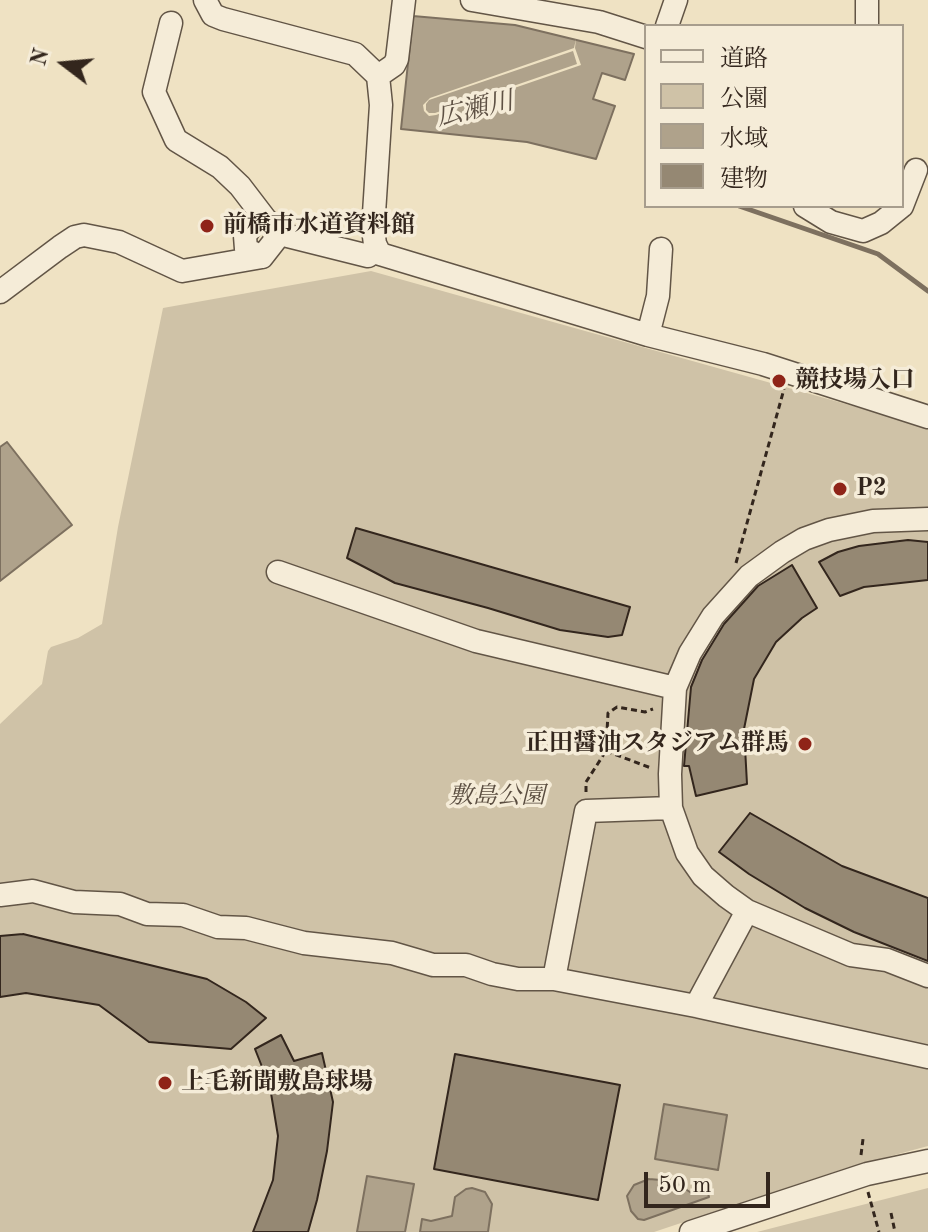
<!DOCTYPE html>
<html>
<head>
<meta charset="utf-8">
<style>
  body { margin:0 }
  #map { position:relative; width:928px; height:1232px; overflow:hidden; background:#efe2c3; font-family:"Old Standard TT","Noto Serif JP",serif }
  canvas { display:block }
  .legend { position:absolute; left:644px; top:24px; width:260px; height:184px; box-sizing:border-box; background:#f5ecd8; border:2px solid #a79d8d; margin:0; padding:10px 14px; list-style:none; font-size:24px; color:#33261d }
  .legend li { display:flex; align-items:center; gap:16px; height:40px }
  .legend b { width:40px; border:2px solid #a79d8d }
  .north { position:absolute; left:24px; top:24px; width:80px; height:80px; -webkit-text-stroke:6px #f5ecd8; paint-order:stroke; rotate:286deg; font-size:22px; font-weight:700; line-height:32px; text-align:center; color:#33261d }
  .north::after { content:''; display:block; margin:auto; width:28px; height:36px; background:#33261d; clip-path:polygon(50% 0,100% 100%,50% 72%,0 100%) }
  .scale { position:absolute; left:644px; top:1172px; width:126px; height:36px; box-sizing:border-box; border:4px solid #33261d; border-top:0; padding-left:10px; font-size:24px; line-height:28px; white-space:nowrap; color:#33261d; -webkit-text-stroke:6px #f5ecd8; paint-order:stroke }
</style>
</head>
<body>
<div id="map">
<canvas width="928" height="1232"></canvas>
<ul class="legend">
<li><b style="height:10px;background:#f5ecd8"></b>道路</li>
<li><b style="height:22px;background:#cfc2a7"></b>公園</li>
<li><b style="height:22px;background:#afa28b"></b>水域</li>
<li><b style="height:22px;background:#958873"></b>建物</li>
</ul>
<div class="north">N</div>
<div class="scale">50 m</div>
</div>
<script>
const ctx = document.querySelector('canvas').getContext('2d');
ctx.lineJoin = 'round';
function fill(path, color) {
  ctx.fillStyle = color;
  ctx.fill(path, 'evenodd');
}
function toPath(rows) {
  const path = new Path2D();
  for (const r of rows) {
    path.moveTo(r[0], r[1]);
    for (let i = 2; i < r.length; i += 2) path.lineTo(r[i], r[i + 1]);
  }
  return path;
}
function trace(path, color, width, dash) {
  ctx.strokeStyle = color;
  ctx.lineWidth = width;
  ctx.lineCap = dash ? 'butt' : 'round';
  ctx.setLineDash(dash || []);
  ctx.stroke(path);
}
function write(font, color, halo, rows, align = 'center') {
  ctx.font = font + ' "Old Standard TT","Noto Serif JP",serif';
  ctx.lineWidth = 7;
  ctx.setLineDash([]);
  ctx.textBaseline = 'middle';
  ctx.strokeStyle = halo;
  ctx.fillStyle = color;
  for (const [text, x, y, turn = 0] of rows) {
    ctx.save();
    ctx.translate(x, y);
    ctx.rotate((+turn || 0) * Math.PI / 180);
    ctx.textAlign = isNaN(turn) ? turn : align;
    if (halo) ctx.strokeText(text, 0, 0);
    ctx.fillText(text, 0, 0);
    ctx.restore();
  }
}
const green = toPath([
  [371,271,928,427,928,1146,846,1168,654,1232,0,1232,0,724,42,684,48,651,51,647,78,638,102,624,118,527,163,308],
  [928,1188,928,1232,757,1232]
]);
const water = toPath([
  [413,16,515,25,634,54,625,80,602,73,593,99,615,106,596,159,527,142,401,129,413,16],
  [7,442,72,525,0,581,0,447,7,442],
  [664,1104,727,1115,718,1170,655,1159,664,1104],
  [367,1176,414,1184,405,1232,357,1232,367,1176],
  [649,1179,673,1181,693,1194,706,1186,709,1197,644,1220,638,1219,631,1211,627,1196,634,1185,649,1179],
  [472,1188,485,1192,492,1204,488,1232,420,1232,422,1219,431,1221,452,1216,455,1197,466,1189,472,1188]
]);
const pier = toPath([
  [576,39,575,48,581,65,436,115,429,116,424,111,423,105,430,98,574,48],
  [573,51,577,64,435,113,429,113,426,110,426,104,429,100]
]);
const stream = toPath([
  [739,206,878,254,928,291]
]);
const building = toPath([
  [356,528,630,607,622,635,608,637,560,630,488,608,395,583,347,558,356,528],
  [908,540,928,542,928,580,864,587,840,596,819,562,838,552,859,546,908,540],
  [792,565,817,608,802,618,776,642,754,679,744,729,747,784,696,796,689,766,684,766,691,687,702,660,724,624,758,586,792,565],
  [750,813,842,866,928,898,928,961,854,932,805,908,749,874,719,852,750,813],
  [23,934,207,979,246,1002,266,1018,231,1049,149,1042,99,1005,26,993,0,997,0,936,23,934],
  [281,1035,294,1061,322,1053,333,1102,327,1151,317,1200,308,1232,253,1232,273,1180,278,1136,270,1087,255,1049,281,1035],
  [455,1054,620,1085,598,1200,434,1169,455,1054]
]);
const path = toPath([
  [736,563,784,389],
  [606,751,651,768],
  [586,792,586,782,606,751,608,713,617,707,645,712,653,709],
  [861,1155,863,1139],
  [868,1192,879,1232],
  [891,1213,895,1232]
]);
const minor = toPath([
  [205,0,213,15,223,19,355,54,378,76,381,105,373,229,375,244,380,254,648,335,763,364,928,417],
  [472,0,599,22,646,37],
  [867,0,867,26],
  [171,23,154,92,176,140,220,167,240,186,266,220],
  [667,26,676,0],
  [378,76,394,65,397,59,404,0],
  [805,206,831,222,863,231,881,223,902,206],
  [902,206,916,170],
  [262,257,246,249,245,236,254,222,266,220,274,227],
  [0,292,60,247,75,237,84,235,119,242,182,271,262,257,280,234,368,256],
  [648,335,658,296,661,249],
  [928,519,873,521,829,530,804,539,782,552,749,576,713,616,690,653,675,688,670,774,671,808,687,853,703,876,726,896,747,911,851,955,887,960,928,976],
  [278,572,476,641,675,688],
  [0,895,33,891,74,902,120,904,147,914,183,915,218,927,246,928,304,943,392,953,433,965,466,965,492,974,518,979,554,979,696,1006,928,1057],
  [554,979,586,811,671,808],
  [696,1006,747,911],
  [691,1232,867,1174,928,1161]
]);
const markers = [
  [207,226,8,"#8f2418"],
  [779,381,8,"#8f2418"],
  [840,489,8,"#8f2418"],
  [805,744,8,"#8f2418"],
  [165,1083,8,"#8f2418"]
];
const poiNames = [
  ["前橋市水道資料館",223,226],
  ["競技場入口",795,381],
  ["P2",856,489],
  ["正田醤油スタジアム群馬",789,744,"right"],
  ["上毛新聞敷島球場",181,1083]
];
const parkNames = [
  ["敷島公園",497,797]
];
const waterNames = [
  ["広瀬川",475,110,-13]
];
fill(green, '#cfc2a7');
fill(water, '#afa28b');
trace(water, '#7d705f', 2);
fill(pier, '#efe2c3');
trace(stream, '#7d705f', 5);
fill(building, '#958873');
trace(building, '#33261d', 2);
trace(minor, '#625546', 25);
trace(path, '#33261d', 3, [6, 4]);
trace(minor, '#f5ecd8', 22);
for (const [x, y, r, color] of markers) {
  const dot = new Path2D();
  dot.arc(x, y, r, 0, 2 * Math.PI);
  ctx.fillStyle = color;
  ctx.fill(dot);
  trace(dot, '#f5ecd8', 3);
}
write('bold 24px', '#33261d', '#f5ecd8', poiNames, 'left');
write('italic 24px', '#5a4d40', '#f5ecd8', parkNames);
write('italic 26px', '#5e5144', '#f5ecd8', waterNames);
</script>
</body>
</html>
